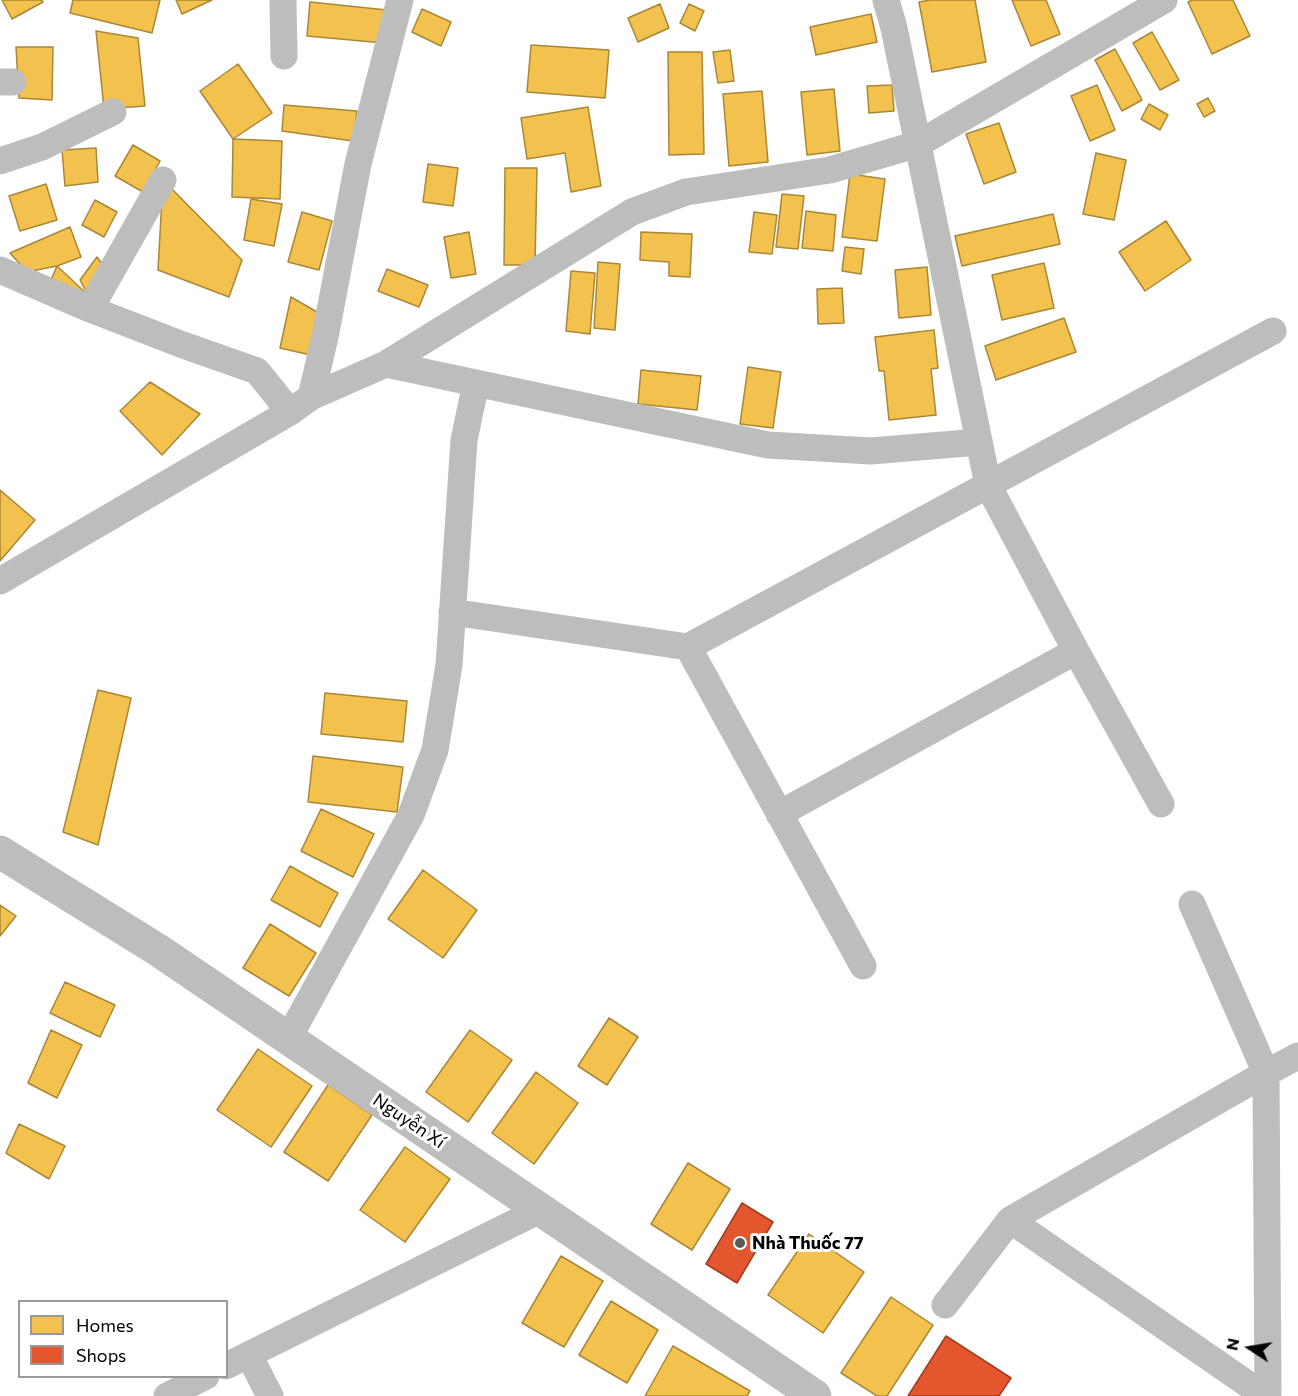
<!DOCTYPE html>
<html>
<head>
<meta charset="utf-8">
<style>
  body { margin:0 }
  #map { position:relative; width:1298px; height:1396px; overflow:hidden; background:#fff; font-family:Commissioner,sans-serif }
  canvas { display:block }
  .legend { position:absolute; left:18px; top:1300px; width:210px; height:78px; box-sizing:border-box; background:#fff; border:2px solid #999; margin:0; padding:8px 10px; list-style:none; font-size:18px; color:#000 }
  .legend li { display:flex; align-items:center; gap:12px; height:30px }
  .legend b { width:30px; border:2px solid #999 }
  .north { position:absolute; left:1220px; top:1318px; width:60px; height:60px; -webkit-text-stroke:4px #fff; paint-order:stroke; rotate:282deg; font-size:16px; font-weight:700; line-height:24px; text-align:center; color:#000 }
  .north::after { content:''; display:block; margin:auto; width:21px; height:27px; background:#000; clip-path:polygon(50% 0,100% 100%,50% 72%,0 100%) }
</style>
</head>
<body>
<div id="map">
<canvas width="1298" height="1396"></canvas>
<ul class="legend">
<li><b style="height:16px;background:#f2c14e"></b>Homes</li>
<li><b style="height:16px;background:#e4572e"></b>Shops</li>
</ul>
<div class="north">N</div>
</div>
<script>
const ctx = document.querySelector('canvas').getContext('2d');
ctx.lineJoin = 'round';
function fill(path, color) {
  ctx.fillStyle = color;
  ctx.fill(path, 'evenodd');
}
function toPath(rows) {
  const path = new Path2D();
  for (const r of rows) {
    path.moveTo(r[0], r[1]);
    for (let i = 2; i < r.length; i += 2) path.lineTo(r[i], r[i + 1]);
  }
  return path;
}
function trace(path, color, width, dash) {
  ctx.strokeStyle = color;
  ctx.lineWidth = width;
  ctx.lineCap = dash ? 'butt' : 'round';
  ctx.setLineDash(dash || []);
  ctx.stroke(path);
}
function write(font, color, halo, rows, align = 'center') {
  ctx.font = font + ' Commissioner,sans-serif';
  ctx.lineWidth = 6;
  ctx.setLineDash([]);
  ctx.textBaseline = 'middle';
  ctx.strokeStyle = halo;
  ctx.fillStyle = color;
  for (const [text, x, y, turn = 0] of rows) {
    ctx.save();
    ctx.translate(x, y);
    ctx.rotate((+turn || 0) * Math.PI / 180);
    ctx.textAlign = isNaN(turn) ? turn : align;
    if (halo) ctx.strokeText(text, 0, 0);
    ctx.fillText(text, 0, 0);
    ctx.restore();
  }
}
const homes = toPath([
  [2,0,42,0,43,2,12,19,2,0],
  [73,0,160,0,152,33,70,13,73,0],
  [176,0,212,0,182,14,176,0],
  [930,0,975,0,986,62,932,72,919,2,930,0],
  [1012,0,1046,0,1060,34,1031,46,1012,0],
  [1192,0,1233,0,1250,36,1212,54,1188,2,1192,0],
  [310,2,387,10,384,43,307,36,310,2],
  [660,4,669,28,638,42,628,18,660,4],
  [689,4,704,11,695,31,680,23,689,4],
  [422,9,451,22,441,46,412,32,422,9],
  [871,14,877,42,816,55,810,27,871,14],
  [96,31,138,38,145,106,104,109,96,31],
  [1152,32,1179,80,1160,90,1133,43,1152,32],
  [531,45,609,50,605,98,527,92,531,45],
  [16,47,53,47,52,100,19,98,16,47],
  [1115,49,1142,100,1122,111,1095,60,1115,49],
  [730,50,734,81,718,83,713,52,730,50],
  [668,52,702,52,704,154,669,155,668,52],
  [238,64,272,113,233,139,200,91,238,64],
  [892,85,894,111,869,113,867,86,892,85],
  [1097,85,1115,130,1090,141,1071,96,1097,85],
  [834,89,840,151,807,155,801,92,834,89],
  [762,91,768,162,729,166,723,94,762,91],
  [1208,98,1215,111,1204,117,1197,104,1208,98],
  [1149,104,1168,115,1160,130,1141,119,1149,104],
  [284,105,357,111,353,141,282,131,284,105],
  [588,107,601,186,571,192,565,153,527,159,521,118,588,107],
  [999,123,1016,172,984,184,966,134,999,123],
  [233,139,282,141,280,199,232,197,233,139],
  [133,145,160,161,143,192,115,176,133,145],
  [96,148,98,182,65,186,62,150,96,148],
  [1096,153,1126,160,1114,220,1083,214,1096,153],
  [428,164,458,168,453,206,423,202,428,164],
  [505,168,537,168,535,265,504,265,505,168],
  [850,174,885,179,877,241,842,237,850,174],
  [163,180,242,260,229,297,158,270,163,180],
  [46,184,57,220,20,231,9,196,46,184],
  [782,194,804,196,798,249,776,247,782,194],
  [251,199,282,204,274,246,244,240,251,199],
  [95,200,117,212,104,237,82,225,95,200],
  [806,211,836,215,833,251,802,248,806,211],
  [302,212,332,221,319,270,288,262,302,212],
  [754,212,777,215,772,254,749,252,754,212],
  [1053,214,1060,244,962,266,955,236,1053,214],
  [1166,221,1191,260,1145,291,1119,252,1166,221],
  [70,227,81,257,57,266,27,272,10,253,70,227],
  [469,232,476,274,451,278,444,237,469,232],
  [641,232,692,234,690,277,669,276,669,262,640,260,641,232],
  [845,247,864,249,861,274,842,271,845,247],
  [97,257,105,268,88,295,80,280,97,257],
  [598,262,620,264,615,330,594,328,598,262],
  [1044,263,1054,308,1002,320,992,275,1044,263],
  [57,266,88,295,50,282,57,266],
  [927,267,931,315,899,318,895,270,927,267],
  [387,269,428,285,419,307,378,291,387,269],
  [571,271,595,273,590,334,566,331,571,271],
  [842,288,844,323,818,324,817,289,842,288],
  [291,297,324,316,315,356,280,348,291,297],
  [1064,318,1076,352,996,380,985,346,1064,318],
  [934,330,938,368,931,369,936,415,889,420,884,371,879,371,875,337,934,330],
  [748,367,781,372,773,428,740,424,748,367],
  [641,370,701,376,697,410,638,404,641,370],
  [150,382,200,414,162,455,120,411,150,382],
  [0,490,35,520,0,561,0,490],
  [98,690,131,698,98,845,63,832,98,690],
  [325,693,407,701,403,742,321,734,325,693],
  [313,756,403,767,397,812,308,802,313,756],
  [321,809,374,834,353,877,301,851,321,809],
  [290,866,338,893,320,927,271,900,290,866],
  [423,870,477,910,443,958,388,919,423,870],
  [0,905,16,916,0,936,0,905],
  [270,924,316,953,289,996,243,968,270,924],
  [65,982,115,1005,100,1037,50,1013,65,982],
  [609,1018,638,1037,607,1085,578,1066,609,1018],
  [51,1030,82,1045,57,1098,28,1083,51,1030],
  [470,1030,512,1060,468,1122,426,1092,470,1030],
  [258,1049,312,1086,271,1147,217,1110,258,1049],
  [536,1072,578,1103,534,1164,492,1133,536,1072],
  [328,1085,372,1115,328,1181,284,1152,328,1085],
  [19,1124,65,1146,49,1179,6,1153,19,1124],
  [405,1147,450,1179,405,1242,360,1210,405,1147],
  [688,1163,730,1189,692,1250,651,1224,688,1163],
  [809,1234,864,1272,823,1333,768,1295,809,1234],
  [561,1256,603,1281,564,1347,522,1323,561,1256],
  [891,1297,933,1325,887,1396,877,1396,841,1373,891,1297],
  [611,1301,658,1330,627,1383,579,1355,611,1301],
  [673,1346,750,1391,747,1396,645,1396,673,1346]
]);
const shops = toPath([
  [742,1203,773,1222,737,1283,706,1264,742,1203],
  [946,1336,1011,1378,999,1396,908,1396,946,1336]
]);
const minor = toPath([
  [283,0,284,56],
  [886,0,894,28,988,485,1076,651,1161,804],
  [0,82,13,82],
  [0,161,42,147,113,112],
  [0,270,90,309,183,345,257,371,290,412],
  [90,309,163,180],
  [386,364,768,445,871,451,979,442],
  [311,397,325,337,358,164,400,0],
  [0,581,290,412,311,397,386,364,632,212,686,192,830,170,918,144,1164,0],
  [452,612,688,647],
  [779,814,1076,651],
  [1192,904,1266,1073,1268,1396],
  [863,966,688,647,1273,331],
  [288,1039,411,815,435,750,449,665,464,440,476,383],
  [1010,1220,1265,1396],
  [945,1305,1010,1220,1266,1073,1298,1056],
  [249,1355,270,1396],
  [226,1366,540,1210],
  [167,1396,206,1376]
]);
const tertiary = toPath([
  [0,852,158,950,815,1396]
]);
const markers = [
  [740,1243,6,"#595959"]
];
const streetNames = [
  ["Nguyễn Xí",409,1121,34]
];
const poiNames = [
  ["Nhà Thuốc 77",752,1243]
];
fill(homes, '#f2c14e');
trace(homes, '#a98737', 1.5);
fill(shops, '#e4572e');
trace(shops, '#a03d20', 1.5);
trace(minor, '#bdbdbd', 27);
trace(tertiary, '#bdbdbd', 33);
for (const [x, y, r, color] of markers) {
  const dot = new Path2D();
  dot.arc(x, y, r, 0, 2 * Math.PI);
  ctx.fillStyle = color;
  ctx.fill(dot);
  trace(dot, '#fff', 2);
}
write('18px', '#000', '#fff', streetNames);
write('bold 18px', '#000', '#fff', poiNames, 'left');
</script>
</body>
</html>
